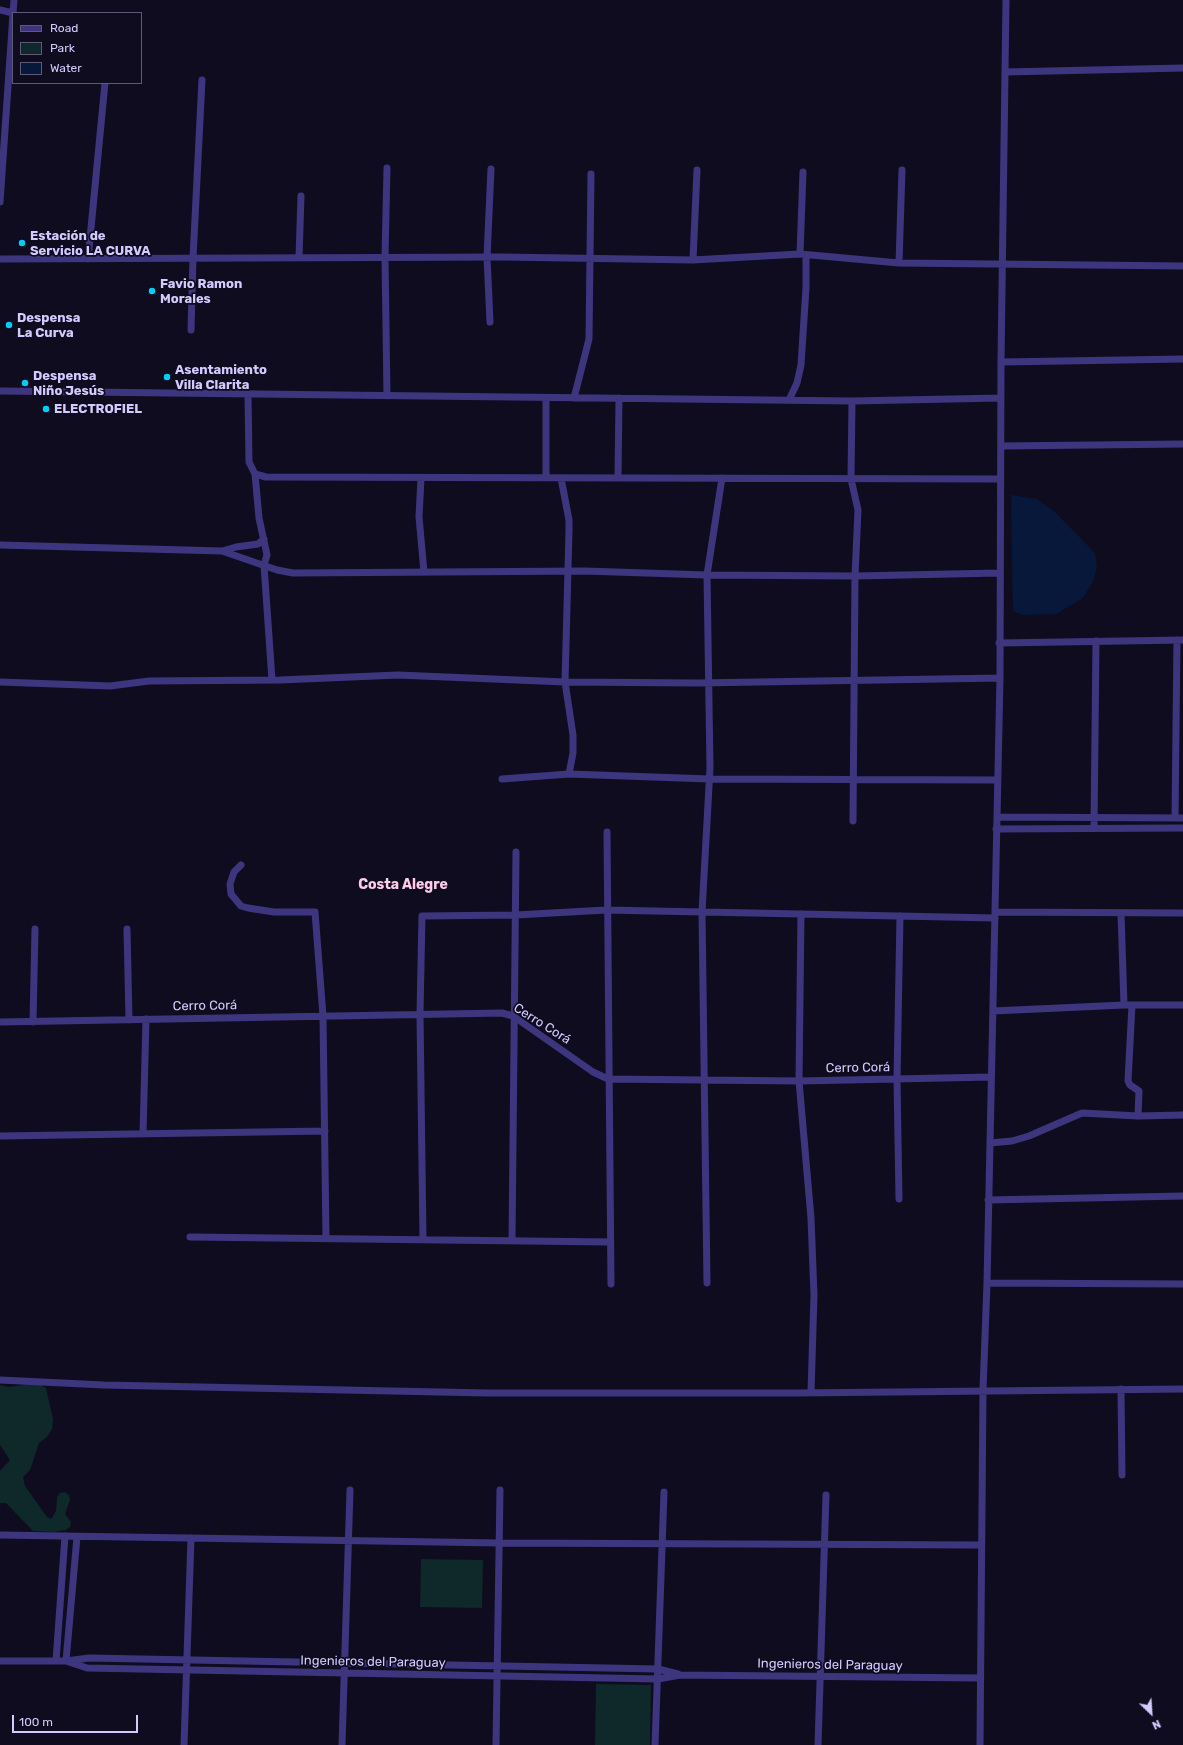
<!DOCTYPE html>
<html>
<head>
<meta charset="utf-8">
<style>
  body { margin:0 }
  #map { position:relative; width:1183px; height:1745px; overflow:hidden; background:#100c1f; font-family:Rubik,sans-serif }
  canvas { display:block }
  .legend { position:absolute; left:12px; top:12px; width:130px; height:72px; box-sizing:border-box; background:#100c1f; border:1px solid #5e5879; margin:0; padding:5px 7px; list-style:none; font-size:12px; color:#d3caff }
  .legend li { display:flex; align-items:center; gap:8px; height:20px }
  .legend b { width:20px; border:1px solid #5e5879 }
  .north { position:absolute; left:1131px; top:1693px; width:40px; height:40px; -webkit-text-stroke:3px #100c1f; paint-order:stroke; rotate:155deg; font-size:11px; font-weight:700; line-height:16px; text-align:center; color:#d3caff }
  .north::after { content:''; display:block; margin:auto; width:14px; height:18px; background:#d3caff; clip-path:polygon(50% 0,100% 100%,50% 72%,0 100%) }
  .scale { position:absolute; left:12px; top:1715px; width:126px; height:18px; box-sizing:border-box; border:2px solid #d3caff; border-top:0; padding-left:5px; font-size:12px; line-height:14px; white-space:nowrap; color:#d3caff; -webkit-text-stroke:3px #100c1f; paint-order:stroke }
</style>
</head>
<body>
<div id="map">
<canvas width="1183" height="1745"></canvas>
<ul class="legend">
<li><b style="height:5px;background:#3d367e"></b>Road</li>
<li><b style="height:11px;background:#0f2829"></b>Park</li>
<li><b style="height:11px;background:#08183b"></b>Water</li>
</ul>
<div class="north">N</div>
<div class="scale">100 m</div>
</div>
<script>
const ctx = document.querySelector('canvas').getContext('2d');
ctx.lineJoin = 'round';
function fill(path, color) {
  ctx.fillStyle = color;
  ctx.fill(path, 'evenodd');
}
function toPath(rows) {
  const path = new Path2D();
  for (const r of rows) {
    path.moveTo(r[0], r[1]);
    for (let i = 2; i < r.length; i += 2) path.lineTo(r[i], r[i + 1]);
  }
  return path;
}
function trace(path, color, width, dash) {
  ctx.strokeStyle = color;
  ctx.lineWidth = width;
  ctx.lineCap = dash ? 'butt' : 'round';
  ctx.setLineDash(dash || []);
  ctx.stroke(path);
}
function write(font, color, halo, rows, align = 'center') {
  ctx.font = font + ' Rubik,sans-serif';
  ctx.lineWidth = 3.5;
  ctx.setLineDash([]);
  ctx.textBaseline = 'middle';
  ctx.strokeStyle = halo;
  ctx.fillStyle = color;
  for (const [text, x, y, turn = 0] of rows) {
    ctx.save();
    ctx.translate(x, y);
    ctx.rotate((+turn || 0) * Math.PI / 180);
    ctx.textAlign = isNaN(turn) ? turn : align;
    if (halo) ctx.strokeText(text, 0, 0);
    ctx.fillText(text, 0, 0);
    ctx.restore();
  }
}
const green = toPath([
  [38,1383,46,1388,53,1419,52,1429,47,1437,39,1443,30,1470,23,1477,25,1486,47,1517,51,1519,56,1511,57,1497,60,1493,65,1492,69,1495,70,1500,65,1514,71,1522,70,1527,66,1530,53,1532,33,1531,6,1503,0,1503,0,1471,10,1460,0,1445,0,1385,8,1387],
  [421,1559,483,1560,482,1608,420,1607],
  [596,1684,651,1685,650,1745,595,1745]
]);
const water = toPath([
  [1011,495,1037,499,1055,512,1095,553,1097,567,1093,581,1083,598,1056,614,1023,615,1013,611]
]);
const minor = toPath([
  [0,10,13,13],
  [13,13,14,0],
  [1005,72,1183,68],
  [387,168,385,257,387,396],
  [0,202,13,14],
  [800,254,803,172],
  [299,258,301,196],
  [0,259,503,257,693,260,800,254,899,263,1183,266],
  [88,259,105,83],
  [693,260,697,170],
  [899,263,902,170],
  [490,322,487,257,491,169],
  [191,330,193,258,202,80],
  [1001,362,1183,359],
  [0,391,852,401,1001,398],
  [248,395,249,462,255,474,259,518,267,555,264,565,272,680],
  [574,398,589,339,591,174],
  [789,400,797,383,801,365,806,288,806,255],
  [852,401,851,479,858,510,855,576,853,821],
  [1001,446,1183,444],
  [255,474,266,477,1000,479],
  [421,478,419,517,424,572],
  [546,478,546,398],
  [561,478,569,520,569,531,565,682,573,735,573,753,569,774],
  [618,478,619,398],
  [0,545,222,551,277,570,293,573,585,571,707,575,855,576,999,573],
  [222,551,236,547,258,544,264,539],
  [999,643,1183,640],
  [0,682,110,686,149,681,280,680,398,675,565,682,698,683,1000,678],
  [502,779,569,774,709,779,998,780],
  [997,817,1183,818],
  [1175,818,1177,640],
  [1094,828,1096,641],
  [996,829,1183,828],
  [607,832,611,1284],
  [241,865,234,872,230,884,231,894,241,906,248,908,274,912,315,912,323,1016,326,1238],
  [995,912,1183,913],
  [1121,913,1124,1005],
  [801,914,799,1081,811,1218,814,1295,811,1393],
  [127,929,129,1020],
  [1132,1005,1128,1081,1130,1085,1139,1091,1138,1116],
  [993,1011,1124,1005,1183,1005],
  [0,1022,502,1013,513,1016,593,1072,608,1079,799,1081,991,1077],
  [33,1022,35,929],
  [143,1134,146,1019],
  [0,1136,325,1131],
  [990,1143,1012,1141,1029,1136,1082,1113,1138,1116,1183,1115],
  [899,1199,897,1079,900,916],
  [988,1200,1183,1196],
  [190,1237,610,1242],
  [423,1240,420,1014,422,916,516,915,606,910,995,918],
  [512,1241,516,852],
  [707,1283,702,912,710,768,707,575,722,478],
  [987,1283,1183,1284],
  [0,1380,104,1385,488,1393,796,1393,1183,1389],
  [1121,1389,1122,1475],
  [0,1535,500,1543,981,1545],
  [0,1661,66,1661,89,1658,658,1669,678,1674],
  [56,1661,65,1536],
  [66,1661,87,1668,658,1679,680,1675,980,1678],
  [66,1661,77,1537],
  [184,1745,191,1538],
  [342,1745,350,1490],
  [496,1745,500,1490],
  [655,1745,664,1492],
  [818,1745,826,1495],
  [980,1745,983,1390,987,1283,1000,678,1001,362,1006,0]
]);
const markers = [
  [22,243,4,"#00cef5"],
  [152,291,4,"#00cef5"],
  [9,325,4,"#00cef5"],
  [167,377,4,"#00cef5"],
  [25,383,4,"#00cef5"],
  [46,409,4,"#00cef5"]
];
const poiNames = [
  ["Estación de",30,236],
  ["Servicio LA CURVA",30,251],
  ["Favio Ramon",160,284],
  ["Morales",160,299],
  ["Despensa",17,318],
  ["La Curva",17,333],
  ["Asentamiento",175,370],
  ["Villa Clarita",175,385],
  ["Despensa",33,376],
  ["Niño Jesús",33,391],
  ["ELECTROFIEL",54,409]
];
const streetNames = [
  ["Cerro Corá",205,1006,-1],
  ["Cerro Corá",542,1024,32],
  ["Cerro Corá",858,1068,-1],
  ["Ingenieros del Paraguay",373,1662,1],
  ["Ingenieros del Paraguay",830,1665,1]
];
const neighbourhoodNames = [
  ["Costa Alegre",403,885]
];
fill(green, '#0f2829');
fill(water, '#08183b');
trace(minor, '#3d367e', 7);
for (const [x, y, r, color] of markers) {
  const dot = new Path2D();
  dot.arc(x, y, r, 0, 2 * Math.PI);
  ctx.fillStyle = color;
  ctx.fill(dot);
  trace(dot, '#100c1f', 1.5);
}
write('bold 13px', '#d3caff', '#100c1f', poiNames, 'left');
write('13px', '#d3caff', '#100c1f', streetNames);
write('bold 14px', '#ffcce9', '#100c1f', neighbourhoodNames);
</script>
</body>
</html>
